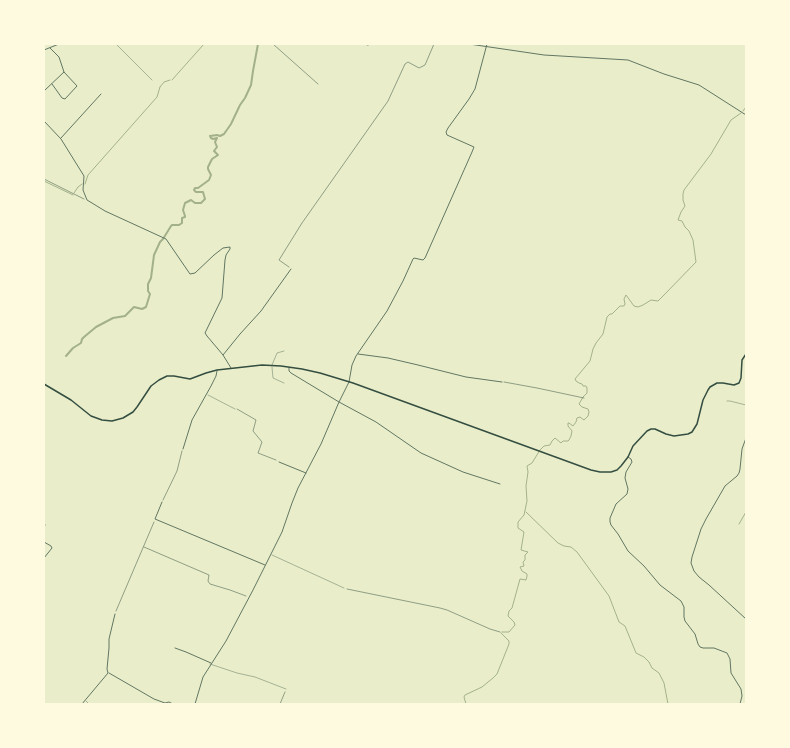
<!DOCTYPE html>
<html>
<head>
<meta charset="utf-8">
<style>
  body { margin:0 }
  #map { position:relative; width:790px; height:748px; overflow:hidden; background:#e9edc9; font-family:Manrope,sans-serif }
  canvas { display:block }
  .frame { position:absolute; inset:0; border:45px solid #fefae0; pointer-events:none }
</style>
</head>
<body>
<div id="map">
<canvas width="790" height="748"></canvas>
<div class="frame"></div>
</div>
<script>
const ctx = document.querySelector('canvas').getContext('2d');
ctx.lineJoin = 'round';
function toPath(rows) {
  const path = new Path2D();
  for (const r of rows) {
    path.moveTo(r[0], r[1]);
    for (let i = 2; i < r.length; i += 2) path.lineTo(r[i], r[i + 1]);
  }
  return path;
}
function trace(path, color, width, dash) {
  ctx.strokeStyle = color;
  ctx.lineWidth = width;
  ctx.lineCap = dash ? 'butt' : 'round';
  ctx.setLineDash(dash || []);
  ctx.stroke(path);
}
const stream = toPath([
  [172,80,204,44],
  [160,87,164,82,170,80],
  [743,111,746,107],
  [44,181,73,195],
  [85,184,88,175,157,97,160,87],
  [74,193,78,187,82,184],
  [526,512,558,543,564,546,571,547,577,552,609,596,619,622,625,626,636,653,644,657,649,662,652,668,659,673,664,683,668,704],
  [739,524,746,512],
  [502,632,509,632,515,625,514,622,508,616,509,611,512,608,520,579,526,580,527,576,527,574,522,571,520,567,524,566,523,562,525,560,525,555,528,552,521,550,524,532,518,528,518,522,524,515,527,501,526,486,528,472,527,466,532,463,540,450,544,446,550,445,552,441,555,438,561,443,563,441,568,441,569,440,571,436,572,431,568,426,568,423,569,423,573,426,576,422,577,418,580,417,584,420,588,416,589,412,588,409,582,407,579,404,583,397,587,393,587,388,586,386,583,386,582,384,579,383,576,381,575,379,590,361,593,349,596,343,603,334,607,317,610,314,612,314,620,306,624,306,625,304,624,299,626,295,634,306,638,307,643,305,651,300,658,301,665,294,696,262,693,240,689,231,685,227,682,221,678,220,681,212,685,206,683,200,683,194,684,190,711,154,731,120,741,113],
  [466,704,464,697,465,695,482,687,493,678,497,674,509,644,509,641,501,633]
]);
const canal = toPath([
  [66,356,73,348,81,343,82,339,84,337,96,327,113,318,125,316,134,307,142,309,146,307,150,294,148,291,148,284,151,278,154,255,160,242,163,239,171,226,172,225,179,225,182,223,182,218,185,217,185,216,183,210,185,203,191,200,195,203,201,203,205,199,203,192,196,192,194,190,195,188,198,188,209,180,211,175,208,169,208,167,212,159,218,155,214,151,217,147,215,142,217,138,213,139,211,138,210,136,217,135,220,136,224,134,231,124,240,105,245,98,251,85,253,71,258,44]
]);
const path = toPath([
  [273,44,318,84],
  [44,179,84,199],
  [289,267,279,260,302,223,388,101,405,64,408,62,419,68,425,65,434,44],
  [504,382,537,388,584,398],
  [237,409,256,420,253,431,262,442,258,453,276,460],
  [163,500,177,471,182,451],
  [144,547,209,575,208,581,210,584,230,590,246,596],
  [347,589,440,608,447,610,490,629,500,632],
  [116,611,154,522],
  [280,704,285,692]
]);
const service = toPath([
  [116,44,152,80],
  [272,365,277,353,284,351],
  [272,367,273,378,284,383],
  [208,395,235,409],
  [727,401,730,401,746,405],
  [272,555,344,588],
  [210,664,237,673,255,677,286,689],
  [86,701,89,704]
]);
const minor = toPath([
  [364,44,368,45,370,44],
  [469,44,544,55,628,60,664,74,699,85,746,115],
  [44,50,59,44],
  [52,84,62,98,65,99,77,86,64,72],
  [44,91,64,72,59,57,50,48],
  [44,121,61,139,84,176,83,190,87,200,92,203,105,211,166,239,190,274,195,273,214,255,223,248,230,247,230,249,226,255,225,260,222,298,205,333,207,336,223,355],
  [61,138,101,94],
  [358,354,388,358,418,365,466,377,502,382],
  [231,368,223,355,240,334,261,311,291,269],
  [289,368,289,371,291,373,339,402,376,422,421,453,463,472,500,484],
  [349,382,352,365,356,356,387,311,403,281,413,259,414,258,423,260,425,258,472,152,474,147,447,135,446,132,448,128,469,99,475,89,487,44],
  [746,438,742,449,740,469,739,473,737,476,725,486,706,519,701,529,692,557,691,563,694,571,699,577,709,585,746,619],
  [183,449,192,420,211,386,216,376,217,371],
  [279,462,306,473],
  [162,502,155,519,265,565],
  [44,527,45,525],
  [44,542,51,546,52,548,44,558],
  [175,648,186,652,211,663],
  [109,673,154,699,165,703,169,702,173,704],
  [82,704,108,673,107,669,109,648,109,639,115,614]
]);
const tertiary = toPath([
  [628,457,631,459,632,462,626,472,625,478,628,489,627,494,616,504,610,518,610,522,611,525,618,534,628,551,644,566,660,585,681,601,684,607,684,617,685,621,695,634,698,644,700,647,703,648,714,648,727,653,730,659,731,673,741,689,742,696,740,704],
  [195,704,203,677,226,641,253,590,282,532,292,503,298,488,321,444,339,402,349,382]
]);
const primary = toPath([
  [44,384,71,400,91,416,102,420,112,421,123,418,133,412,137,407,151,386,159,380,167,376,174,376,190,379,206,373,217,370,262,365,281,366,302,369,320,373,353,383,591,470,600,472,611,472,617,470,621,466,628,457,633,446,647,431,651,429,655,429,666,434,674,436,688,434,692,432,697,424,703,400,708,390,710,387,717,383,723,383,734,385,739,383,741,378,742,360,746,354]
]);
trace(stream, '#a3b18a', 1);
trace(canal, '#a3b18a', 2);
trace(path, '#344e41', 0.5);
trace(service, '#617663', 0.5);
trace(minor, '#617663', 1);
trace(tertiary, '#617663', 1);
trace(primary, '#344e41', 1.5);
</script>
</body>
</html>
